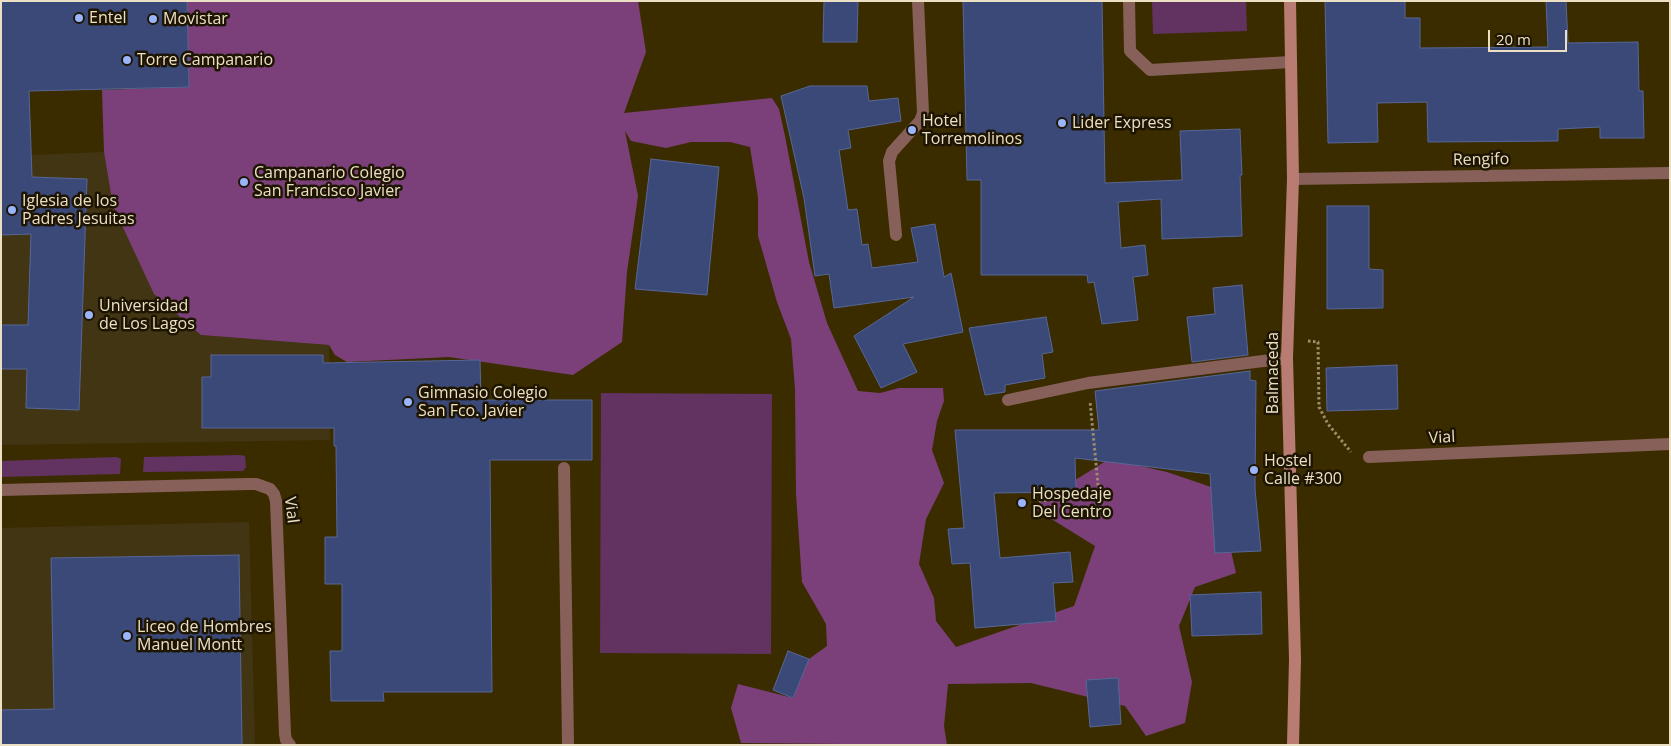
<!DOCTYPE html>
<html>
<head>
<meta charset="utf-8">
<style>
  body { margin:0 }
  #map { position:relative; width:1671px; height:746px; overflow:hidden; background:#3b2c00; font-family:"Open Sans",sans-serif }
  canvas { display:block }
  .frame { position:absolute; inset:0; border:2px solid #ebe0c4; pointer-events:none }
  .scale { position:absolute; left:1488px; top:30px; width:79px; height:22px; box-sizing:border-box; border:2px solid #ebe0c4; border-top:0; padding-left:6px; font-size:15px; line-height:18px; white-space:nowrap; color:#ebe0c4; -webkit-text-stroke:4px #1d1501; paint-order:stroke }
</style>
</head>
<body>
<div id="map">
<canvas width="1671" height="746"></canvas>
<div class="frame"></div>
<div class="scale">20 m</div>
</div>
<script>
const ctx = document.querySelector('canvas').getContext('2d');
ctx.lineJoin = 'round';
function fill(path, color) {
  ctx.fillStyle = color;
  ctx.fill(path, 'evenodd');
}
function toPath(rows) {
  const path = new Path2D();
  for (const r of rows) {
    path.moveTo(r[0], r[1]);
    for (let i = 2; i < r.length; i += 2) path.lineTo(r[i], r[i + 1]);
  }
  return path;
}
function trace(path, color, width, dash) {
  ctx.strokeStyle = color;
  ctx.lineWidth = width;
  ctx.lineCap = dash ? 'butt' : 'round';
  ctx.setLineDash(dash || []);
  ctx.stroke(path);
}
function write(font, color, halo, rows, align = 'center') {
  ctx.font = font + ' "Open Sans",sans-serif';
  ctx.lineWidth = 5;
  ctx.setLineDash([]);
  ctx.textBaseline = 'middle';
  ctx.strokeStyle = halo;
  ctx.fillStyle = color;
  for (const [text, x, y, turn = 0] of rows) {
    ctx.save();
    ctx.translate(x, y);
    ctx.rotate((+turn || 0) * Math.PI / 180);
    ctx.textAlign = isNaN(turn) ? turn : align;
    if (halo) ctx.strokeText(text, 0, 0);
    ctx.fillText(text, 0, 0);
    ctx.restore();
  }
}
const built = toPath([
  [104,152,113,206,200,335,329,345,330,440,1,445,1,235,31,155],
  [249,522,255,745,1,745,1,528]
]);
const green = toPath([
  [1152,1,1246,1,1247,31,1153,34],
  [601,393,772,394,771,654,600,653],
  [240,455,245,456,246,467,243,471,143,472,144,457],
  [117,457,121,459,120,474,1,477,1,461]
]);
const forest = toPath([
  [187,1,638,1,646,52,624,113,772,98,779,109,785,136,809,262,827,323,858,391,880,393,899,388,943,388,944,401,937,421,932,450,944,483,926,519,919,564,934,598,936,621,956,647,1074,606,1095,546,1032,507,1109,459,1167,472,1217,489,1236,573,1195,587,1179,626,1192,682,1185,723,1146,736,1125,706,1031,683,948,684,944,726,947,745,741,743,731,708,738,684,793,698,809,659,827,646,826,624,802,582,796,494,795,389,791,339,777,302,758,236,758,197,750,147,730,142,691,142,666,148,631,141,625,131,638,196,627,272,622,342,573,375,449,357,347,362,335,355,329,345,201,335,154,294,113,206,104,152,102,90,189,87]
]);
const building = toPath([
  [1,1,187,1,189,87,29,91,32,177,87,179,79,410,26,408,27,369,1,369,1,325,28,325,31,234,1,235,1,1],
  [824,1,858,1,857,42,823,42,824,1],
  [963,1,1102,1,1105,183,1182,180,1180,131,1240,129,1242,175,1240,175,1242,236,1162,239,1161,199,1118,202,1121,248,1145,245,1148,275,1133,277,1138,320,1102,324,1094,282,1088,283,1087,275,981,275,981,180,967,180,963,1],
  [1325,1,1405,1,1405,18,1420,18,1420,48,1548,47,1546,1,1566,1,1568,43,1638,42,1639,91,1643,91,1644,138,1600,138,1600,127,1558,129,1558,141,1428,142,1427,102,1377,103,1378,142,1328,143,1325,1],
  [810,86,867,86,869,101,898,98,901,121,848,130,851,148,839,150,848,210,857,209,862,245,868,244,872,268,918,262,911,228,935,224,944,277,951,273,963,332,903,344,917,372,881,388,854,336,914,297,834,308,829,274,815,276,804,198,781,96,810,86],
  [651,159,719,167,707,295,635,289,651,159],
  [1327,206,1369,206,1369,269,1383,270,1383,308,1327,309,1327,206],
  [1242,285,1248,355,1192,362,1187,317,1215,314,1213,288,1242,285],
  [1046,317,1053,352,1042,354,1045,378,1005,385,1005,392,985,395,969,328,1046,317],
  [211,355,323,355,323,363,480,360,481,400,592,400,592,460,490,460,492,692,383,692,384,701,331,701,330,651,342,651,342,584,325,584,325,537,337,537,336,446,334,446,334,428,202,428,202,377,211,377,211,355],
  [1397,365,1398,409,1327,411,1326,368,1397,365],
  [1250,371,1250,380,1256,381,1255,489,1261,551,1215,553,1210,474,1075,458,1076,492,994,493,1000,558,1070,552,1073,582,1053,583,1056,621,975,628,970,563,952,564,948,529,964,528,955,430,1099,430,1095,391,1250,371],
  [239,555,242,745,1,745,1,710,54,709,51,558,239,555],
  [1261,592,1262,634,1192,636,1190,595,1261,592],
  [788,651,809,659,793,698,773,690,788,651],
  [1118,678,1121,724,1090,727,1086,680,1118,678]
]);
const path = toPath([
  [1308,341,1318,342,1319,407,1328,424,1351,452],
  [1039,501,1099,495,1090,401]
]);
const lane = toPath([
  [1129,1,1130,51,1150,70,1291,62],
  [896,235,889,161,892,152,920,121,923,113,918,1],
  [1008,400,1088,383,1287,358],
  [564,468,568,745]
]);
const street = toPath([
  [1293,179,1670,173],
  [1369,457,1670,444],
  [1,490,248,484,256,484,270,489,274,494,276,501,285,734,286,740,290,745]
]);
const secondary = toPath([
  [1290,1,1293,179,1287,358,1295,659,1293,745]
]);
const markers = [
  [79,18,5,"#9bb5fd"],
  [153,19,5,"#9bb5fd"],
  [127,60,5,"#9bb5fd"],
  [1062,123,5,"#9bb5fd"],
  [912,130,5,"#9bb5fd"],
  [244,182,5,"#9bb5fd"],
  [12,210,5,"#9bb5fd"],
  [89,315,5,"#9bb5fd"],
  [408,402,5,"#9bb5fd"],
  [1254,470,5,"#9bb5fd"],
  [1022,503,5,"#9bb5fd"],
  [127,636,5,"#9bb5fd"]
];
const poiNames = [
  ["Entel",89,18],
  ["Movistar",163,19],
  ["Torre Campanario",137,60],
  ["Hotel",922,121],
  ["Torremolinos",922,139],
  ["Lider Express",1072,123],
  ["Campanario Colegio",254,173],
  ["San Francisco Javier",254,191],
  ["Iglesia de los",22,201],
  ["Padres Jesuitas",22,219],
  ["Universidad",99,306],
  ["de Los Lagos",99,324],
  ["Gimnasio Colegio",418,393],
  ["San Fco. Javier",418,411],
  ["Hostel",1264,461],
  ["Calle #300",1264,479],
  ["Hospedaje",1032,494],
  ["Del Centro",1032,512],
  ["Liceo de Hombres",137,627],
  ["Manuel Montt",137,645]
];
const streetNames = [
  ["Rengifo",1481,160,-1],
  ["Balmaceda",1273,373,-90],
  ["Vial",1442,438,-3],
  ["Vial",291,510,83]
];
fill(built, '#423514');
fill(green, '#623260');
fill(forest, '#7b4079');
fill(building, '#3a4977');
trace(building, '#576797', 1);
trace(path, '#9b8e6b', 3, [2.5, 2.5]);
trace(lane, '#87605a', 12);
trace(street, '#87605a', 12);
trace(secondary, '#b87c73', 12);
for (const [x, y, r, color] of markers) {
  const dot = new Path2D();
  dot.arc(x, y, r, 0, 2 * Math.PI);
  ctx.fillStyle = color;
  ctx.fill(dot);
  trace(dot, '#1d1501', 2);
}
write('16px', '#ebe0c4', '#1d1501', poiNames, 'left');
write('16px', '#ebe0c4', '#1d1501', streetNames);
</script>
</body>
</html>
